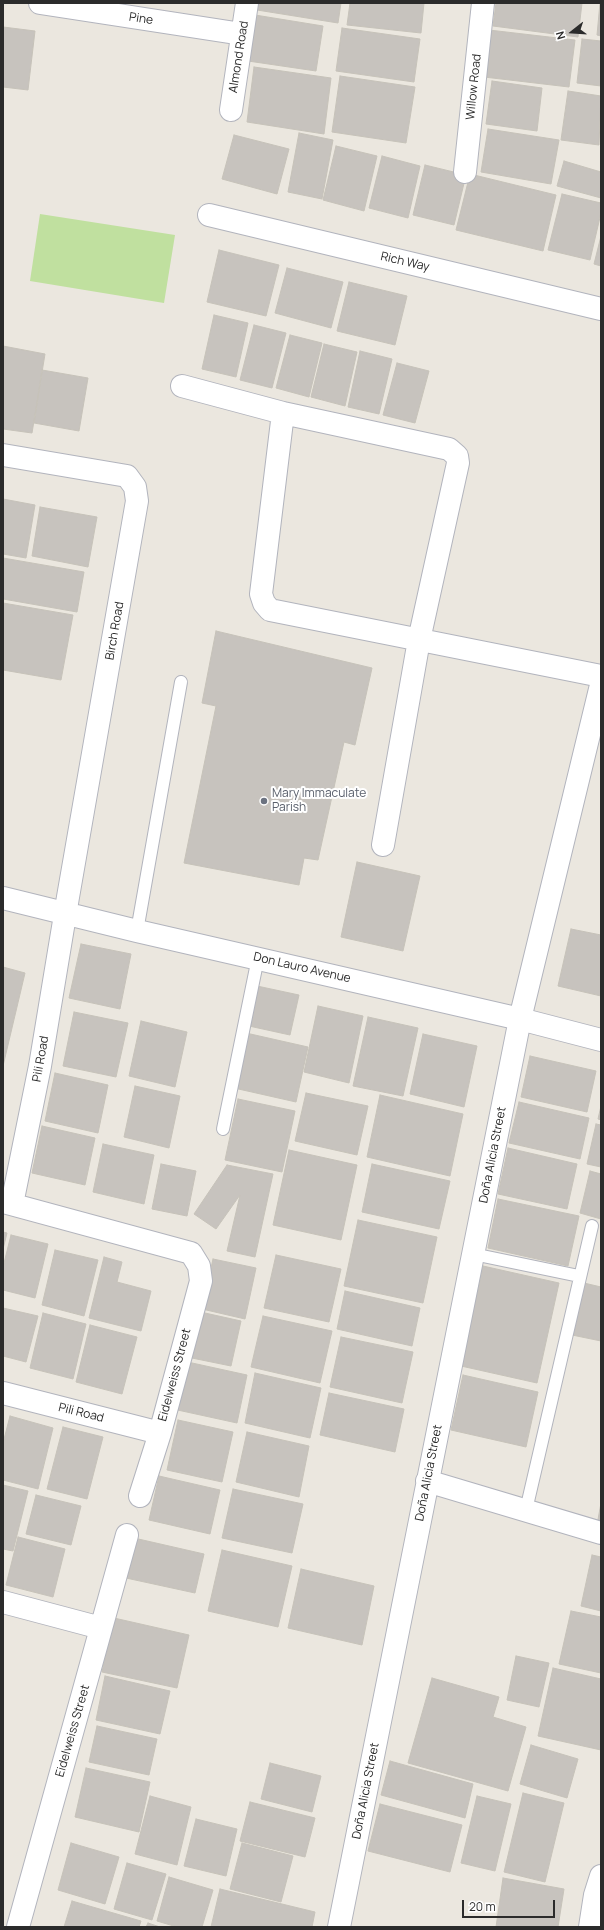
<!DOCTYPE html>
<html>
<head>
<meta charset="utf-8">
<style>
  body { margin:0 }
  #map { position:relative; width:604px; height:1930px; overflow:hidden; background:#ebe7df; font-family:Manrope,sans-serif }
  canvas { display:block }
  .frame { position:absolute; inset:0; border:4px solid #2b2b2b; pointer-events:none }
  .north { position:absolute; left:552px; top:12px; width:40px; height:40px; -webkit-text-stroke:3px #fff; paint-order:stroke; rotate:253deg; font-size:11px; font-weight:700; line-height:16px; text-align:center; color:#2b2b2b }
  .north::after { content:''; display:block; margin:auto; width:14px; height:18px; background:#2b2b2b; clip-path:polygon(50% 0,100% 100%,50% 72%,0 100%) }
  .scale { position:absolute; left:462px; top:1900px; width:93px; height:18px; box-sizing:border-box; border:2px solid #2b2b2b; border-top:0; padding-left:5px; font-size:12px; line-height:14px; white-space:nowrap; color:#2b2b2b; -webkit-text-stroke:3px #fff; paint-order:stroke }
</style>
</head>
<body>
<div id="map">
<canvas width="604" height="1930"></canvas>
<div class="frame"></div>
<div class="north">N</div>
<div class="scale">20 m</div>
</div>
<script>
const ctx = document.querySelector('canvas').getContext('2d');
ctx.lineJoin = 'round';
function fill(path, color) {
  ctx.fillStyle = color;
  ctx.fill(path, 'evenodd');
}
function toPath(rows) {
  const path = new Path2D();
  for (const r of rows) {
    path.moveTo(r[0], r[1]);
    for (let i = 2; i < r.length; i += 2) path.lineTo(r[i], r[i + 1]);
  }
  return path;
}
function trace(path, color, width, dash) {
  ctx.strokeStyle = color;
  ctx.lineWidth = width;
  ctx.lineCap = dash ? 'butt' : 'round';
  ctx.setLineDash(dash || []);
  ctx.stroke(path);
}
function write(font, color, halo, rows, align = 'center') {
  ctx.font = font + ' Manrope,sans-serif';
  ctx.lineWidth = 4;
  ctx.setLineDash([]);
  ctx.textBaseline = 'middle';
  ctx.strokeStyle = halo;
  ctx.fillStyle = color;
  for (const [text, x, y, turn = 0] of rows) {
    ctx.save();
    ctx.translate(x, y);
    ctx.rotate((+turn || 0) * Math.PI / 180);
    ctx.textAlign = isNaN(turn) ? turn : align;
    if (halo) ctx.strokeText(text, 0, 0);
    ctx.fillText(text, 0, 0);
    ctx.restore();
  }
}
const pitch = toPath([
  [40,214,175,235,164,303,30,281]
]);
const building = toPath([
  [258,3,341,3,338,23,257,10,258,3],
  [350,3,424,3,421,33,347,25,350,3],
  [496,3,582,3,578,37,493,26,496,3],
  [600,3,601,3,601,36,597,35,600,3],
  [255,15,323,26,316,71,248,61,255,15],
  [3,27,35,31,28,90,3,87,3,27],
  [342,28,420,39,414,82,336,71,342,28],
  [489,30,575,40,569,87,484,77,489,30],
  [582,39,601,41,601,86,577,83,582,39],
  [254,67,331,78,324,134,247,122,254,67],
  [340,76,415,87,406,143,332,132,340,76],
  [492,81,542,88,537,131,486,124,492,81],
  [568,91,601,96,599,145,561,140,568,91],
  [488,129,559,140,551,184,481,172,488,129],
  [299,133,333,140,322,199,288,192,299,133],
  [234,135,289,149,277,194,222,179,234,135],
  [336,146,377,156,364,211,323,200,336,146],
  [382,156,420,166,408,218,369,208,382,156],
  [564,161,601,172,601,198,557,186,564,161],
  [425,165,466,175,454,225,413,215,425,165],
  [470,174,556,195,543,251,456,230,470,174],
  [562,194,601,203,601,213,590,260,548,250,562,194],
  [601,236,601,266,594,264,601,236],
  [219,250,279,265,266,316,207,302,219,250],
  [287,268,343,282,331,328,275,313,287,268],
  [349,282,407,296,395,345,337,331,349,282],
  [214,315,248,323,236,377,202,369,214,315],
  [254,325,286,333,272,388,240,380,254,325],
  [290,335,322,343,309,397,276,388,290,335],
  [324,344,357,352,345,406,311,397,324,344],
  [3,346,45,354,32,433,3,429,3,346],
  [360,351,392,359,379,414,348,407,360,351],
  [397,363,429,371,415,423,383,415,397,363],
  [42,370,88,378,79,431,34,423,42,370],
  [3,499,35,505,26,558,3,554,3,499],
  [40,507,97,517,88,567,32,556,40,507],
  [3,558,84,572,77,612,3,599,3,558],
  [3,603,73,615,61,680,3,670,3,603],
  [216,631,372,668,355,745,344,742,318,860,304,858,299,885,184,863,216,706,202,703,216,631],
  [357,862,420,876,403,951,341,937,357,862],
  [571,929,601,935,601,996,558,986,571,929],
  [81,944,131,954,120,1009,69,998,81,944],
  [3,967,25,973,3,1066,3,967],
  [257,986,299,995,290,1035,249,1026,257,986],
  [318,1006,363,1016,349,1083,304,1072,318,1006],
  [74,1012,128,1023,116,1077,63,1066,74,1012],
  [368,1017,418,1028,403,1096,353,1086,368,1017],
  [141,1021,187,1032,175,1087,129,1076,141,1021],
  [246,1033,308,1047,296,1102,234,1088,246,1033],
  [423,1034,477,1046,464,1107,410,1094,423,1034],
  [530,1056,596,1071,587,1112,521,1097,530,1056],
  [55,1073,108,1085,98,1133,45,1121,55,1073],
  [135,1086,180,1096,169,1148,124,1137,135,1086],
  [306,1093,368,1106,357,1155,295,1141,306,1093],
  [380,1095,463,1114,450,1176,367,1157,380,1095],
  [238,1099,295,1111,282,1172,225,1160,238,1099],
  [519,1102,589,1118,580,1159,509,1143,519,1102],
  [601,1106,601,1120,598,1119,601,1106],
  [596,1124,601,1125,601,1167,587,1164,596,1124],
  [42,1126,95,1138,85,1185,32,1173,42,1126],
  [103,1144,154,1155,144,1204,93,1192,103,1144],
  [508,1148,577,1164,567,1209,498,1194,508,1148],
  [289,1150,357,1165,341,1240,273,1225,289,1150],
  [161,1164,196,1171,187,1216,152,1209,161,1164],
  [372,1164,450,1181,439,1229,362,1212,372,1164],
  [227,1165,273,1174,255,1257,227,1251,240,1195,216,1229,194,1214,227,1165],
  [590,1171,601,1174,601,1219,580,1213,590,1171],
  [498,1199,579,1216,568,1266,488,1248,498,1199],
  [358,1220,437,1237,423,1303,344,1286,358,1220],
  [3,1232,7,1233,3,1249,3,1232],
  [11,1235,48,1244,35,1298,3,1290,3,1267,11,1235],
  [55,1250,98,1260,84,1316,42,1305,55,1250],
  [276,1255,341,1269,329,1322,264,1308,276,1255],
  [104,1257,122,1262,117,1282,151,1291,141,1331,89,1318,104,1257],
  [213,1259,256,1268,245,1319,202,1309,213,1259],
  [483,1266,559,1283,537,1383,461,1366,483,1266],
  [584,1283,601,1287,601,1341,572,1335,584,1283],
  [345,1291,420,1308,412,1346,337,1329,345,1291],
  [3,1308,38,1316,26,1362,3,1356,3,1308],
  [196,1311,241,1321,231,1366,187,1357,196,1311],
  [43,1313,86,1324,73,1379,30,1368,43,1313],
  [263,1316,332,1331,320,1383,251,1367,263,1316],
  [90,1325,137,1337,122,1394,76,1382,90,1325],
  [341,1337,413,1352,402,1403,330,1387,341,1337],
  [183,1361,247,1375,237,1423,173,1409,183,1361],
  [255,1373,321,1388,310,1438,245,1423,255,1373],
  [463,1375,538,1392,526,1447,451,1430,463,1375],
  [329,1393,404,1409,395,1452,320,1435,329,1393],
  [10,1416,53,1428,38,1489,3,1480,3,1443,10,1416],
  [178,1420,233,1432,222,1482,167,1470,178,1420],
  [63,1427,103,1437,87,1499,47,1489,63,1427],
  [247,1432,309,1446,299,1497,236,1482,247,1432],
  [159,1476,220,1490,210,1534,149,1520,159,1476],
  [3,1485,28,1491,13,1551,3,1549,3,1485],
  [233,1489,303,1504,292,1553,222,1538,233,1489],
  [36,1495,81,1506,71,1545,26,1534,36,1495],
  [601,1503,601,1526,597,1525,601,1503],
  [18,1537,65,1549,53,1597,6,1585,18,1537],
  [134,1538,204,1554,195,1593,126,1578,134,1538],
  [222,1550,292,1566,278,1627,208,1611,222,1550],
  [592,1555,601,1557,601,1611,581,1606,592,1555],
  [301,1569,374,1586,362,1645,288,1628,301,1569],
  [571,1611,601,1617,601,1673,559,1664,571,1611],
  [114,1618,189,1635,177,1688,102,1672,114,1618],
  [516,1656,549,1663,539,1707,507,1700,516,1656],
  [553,1668,601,1679,601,1750,538,1736,553,1668],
  [105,1676,170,1691,160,1734,96,1720,105,1676],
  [432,1678,499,1697,493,1717,526,1727,508,1791,408,1763,432,1678],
  [97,1726,157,1739,149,1775,89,1762,97,1726],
  [531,1745,578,1759,567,1798,520,1784,531,1745],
  [390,1761,473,1784,465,1818,381,1795,390,1761],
  [270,1763,321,1776,312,1812,261,1799,270,1763],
  [86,1768,150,1782,139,1832,75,1817,86,1768],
  [523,1793,564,1803,545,1882,504,1872,523,1793],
  [150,1796,191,1807,177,1865,135,1854,150,1796],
  [477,1796,511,1804,495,1871,461,1863,477,1796],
  [250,1802,315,1818,305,1857,240,1841,250,1802],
  [380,1804,462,1825,450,1872,368,1851,380,1804],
  [196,1819,237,1829,226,1876,184,1866,196,1819],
  [71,1843,119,1857,105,1904,58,1890,71,1843],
  [242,1843,293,1856,281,1902,230,1889,242,1843],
  [127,1863,166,1874,152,1920,114,1909,127,1863],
  [169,1877,213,1890,202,1927,177,1927,157,1921,169,1877],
  [503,1878,564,1889,558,1927,496,1927,503,1878],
  [220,1889,315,1912,312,1927,211,1927,220,1889],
  [72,1901,141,1921,139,1927,64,1927,72,1901],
  [148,1923,160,1927,146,1927,148,1923]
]);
const service = toPath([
  [137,931,181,682],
  [223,1129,258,958],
  [473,1254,579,1276],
  [526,1510,592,1226]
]);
const minor = toPath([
  [40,3,242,34],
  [231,110,247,3],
  [465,172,483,3],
  [209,215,601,309],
  [182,386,283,413,449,449,457,456,458,463,419,640,383,845],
  [283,413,261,594,264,603,270,610,601,676],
  [3,455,127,476,135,487,137,501,68,897,40,1066,12,1204],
  [3,898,137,931,520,1019,601,1040],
  [3,1202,191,1253,199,1266,201,1281,160,1433,140,1496],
  [3,1393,160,1433],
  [427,1481,601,1533],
  [3,1602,101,1628],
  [18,1927,127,1535],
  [339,1927,520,1019,601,685],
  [590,1927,595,1895,601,1876]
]);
const markers = [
  [264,801,4,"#6b7280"]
];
const streetNames = [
  ["Pine",141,19,9],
  ["Almond Road",239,57,-81],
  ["Willow Road",474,87,-84],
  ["Rich Way",405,262,13],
  ["Birch Road",115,631,-80],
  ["Don Lauro Avenue",302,968,13],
  ["Pili Road",41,1059,-80],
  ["Doña Alicia Street",493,1155,-79],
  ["Eidelweiss Street",175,1375,-75],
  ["Pili Road",81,1413,14],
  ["Doña Alicia Street",429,1473,-79],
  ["Eidelweiss Street",73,1731,-74],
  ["Doña Alicia Street",366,1791,-79]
];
const worshipNames = [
  ["Mary Immaculate",272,794],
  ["Parish",272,808]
];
fill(pitch, '#c0e09f');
fill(building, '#c7c3be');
trace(building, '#c6c2b9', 1);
trace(service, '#b2b4bd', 14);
trace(minor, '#b2b4bd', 24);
trace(service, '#fff', 12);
trace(minor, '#fff', 22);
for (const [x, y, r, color] of markers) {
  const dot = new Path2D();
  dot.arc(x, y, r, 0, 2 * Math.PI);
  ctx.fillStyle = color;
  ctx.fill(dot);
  trace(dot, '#fff', 1.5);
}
write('12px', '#2b2b2b', '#fff', streetNames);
write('12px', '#5b616d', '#fff', worshipNames, 'left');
</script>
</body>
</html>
